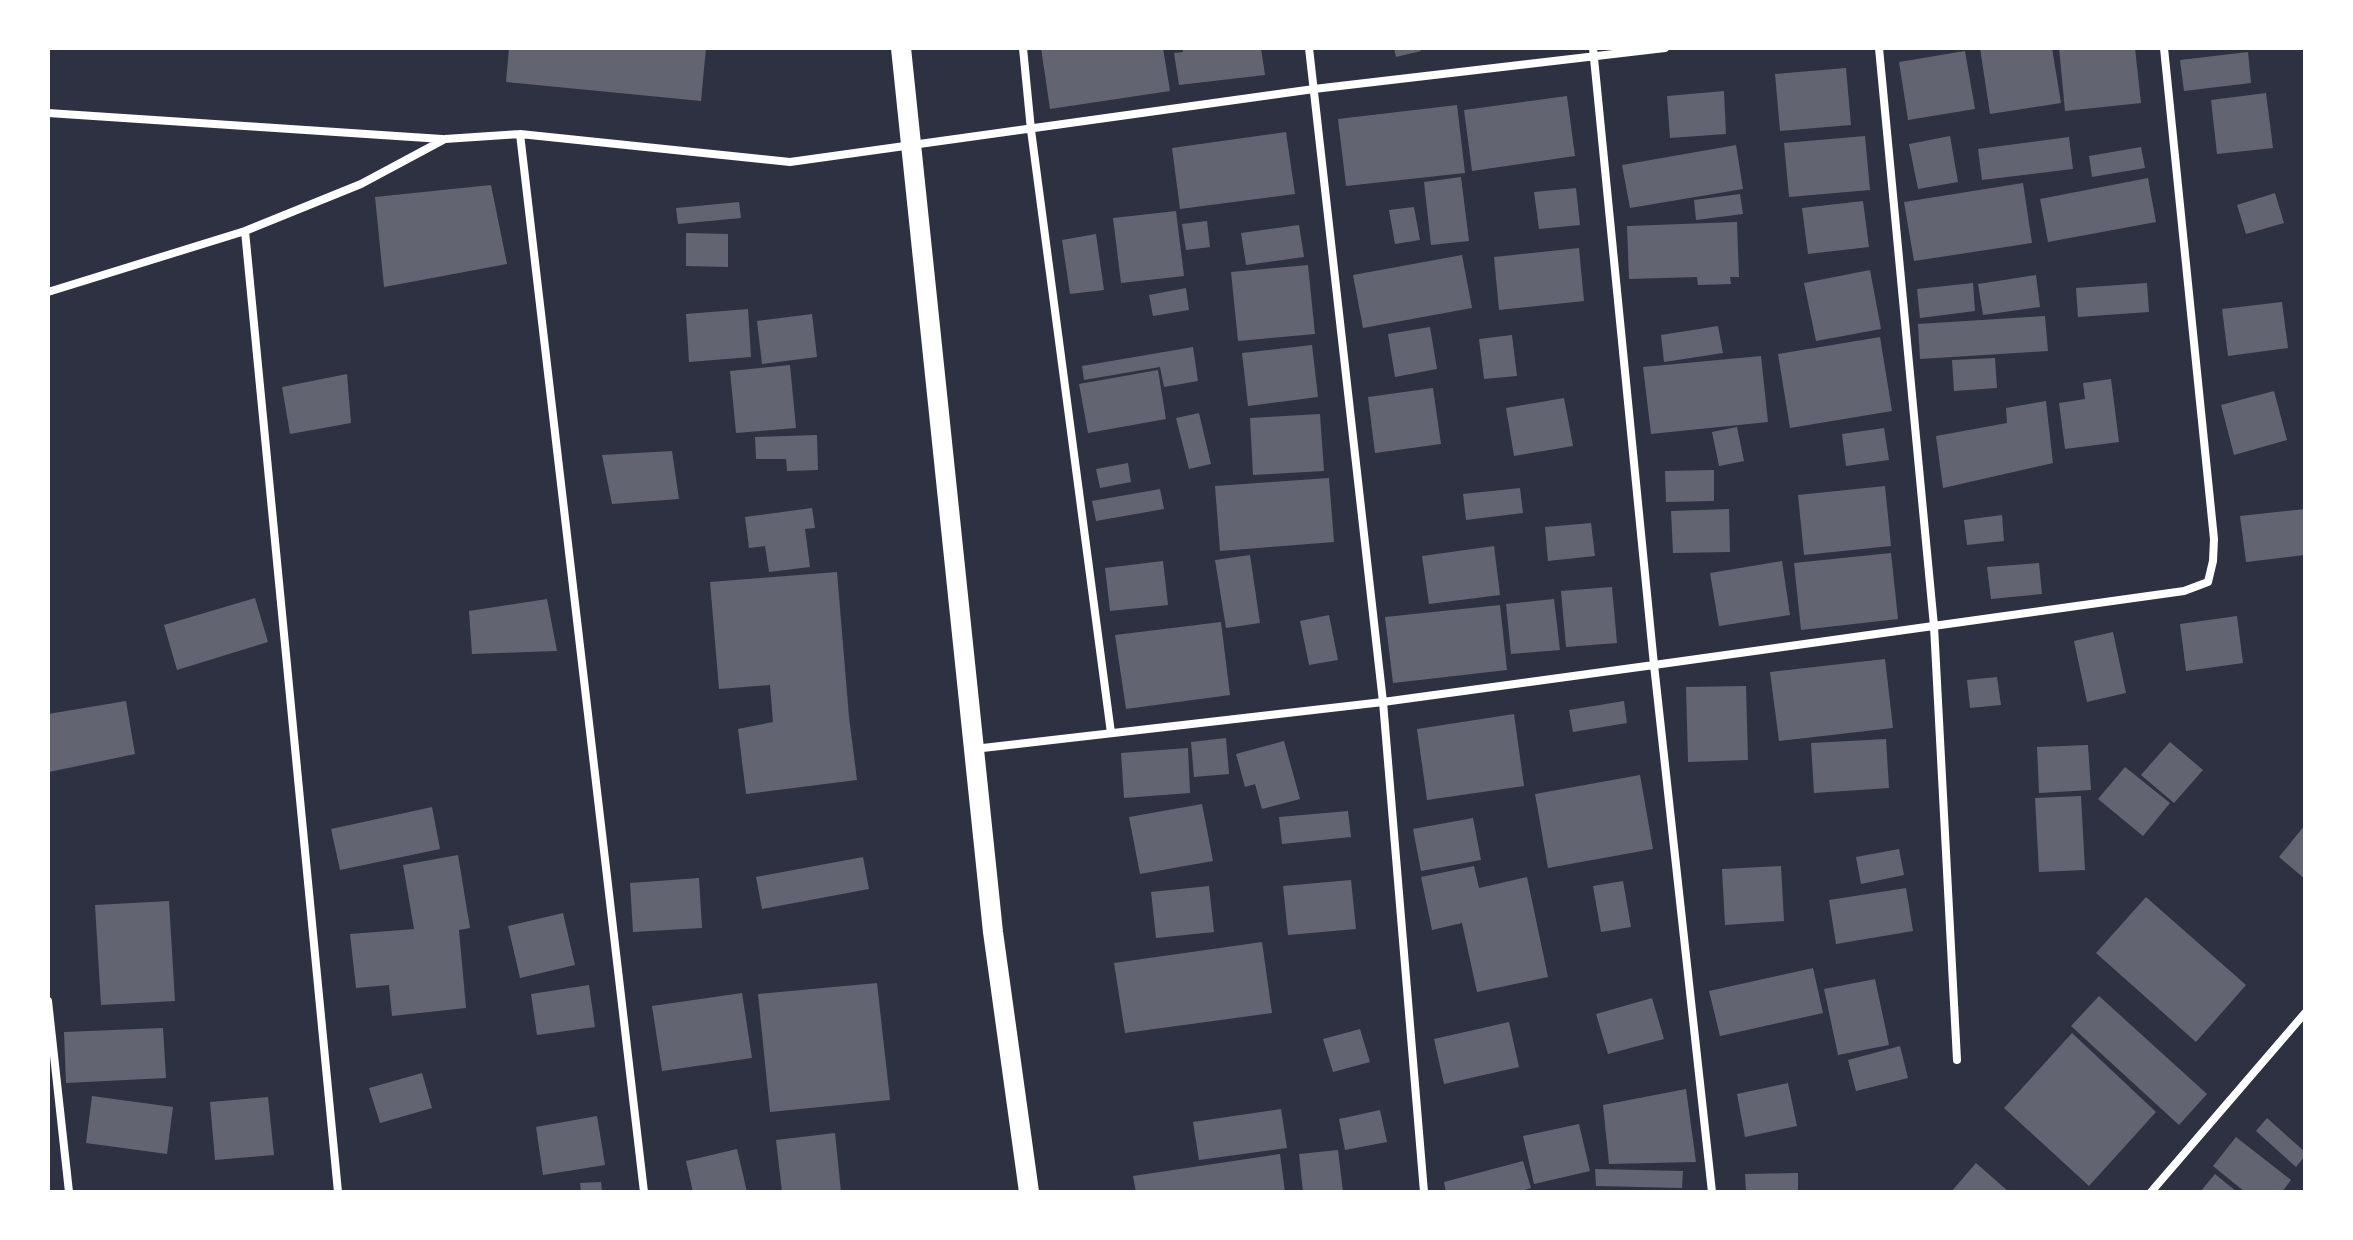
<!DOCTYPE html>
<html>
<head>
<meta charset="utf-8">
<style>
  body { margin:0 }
  #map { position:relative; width:2353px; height:1240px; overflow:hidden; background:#2d3142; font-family:Spectral,serif }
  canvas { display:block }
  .frame { position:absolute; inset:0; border:50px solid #fff; pointer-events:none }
</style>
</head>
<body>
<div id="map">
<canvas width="2353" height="1240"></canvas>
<div class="frame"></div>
</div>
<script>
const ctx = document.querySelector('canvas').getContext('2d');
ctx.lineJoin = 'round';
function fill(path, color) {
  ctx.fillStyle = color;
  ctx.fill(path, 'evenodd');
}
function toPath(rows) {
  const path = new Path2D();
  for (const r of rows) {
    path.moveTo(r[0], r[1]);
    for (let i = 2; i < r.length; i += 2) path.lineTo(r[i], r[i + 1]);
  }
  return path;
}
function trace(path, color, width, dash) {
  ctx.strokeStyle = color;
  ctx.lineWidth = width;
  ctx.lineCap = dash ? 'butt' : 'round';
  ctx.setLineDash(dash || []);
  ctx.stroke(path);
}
const building = toPath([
  [509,48,706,48,701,101,506,82],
  [1041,48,1163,48,1170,91,1050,109],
  [1182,48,1261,48,1265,75,1179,85,1174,53,1183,52],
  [1394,48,1420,48,1421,51,1396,57],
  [1980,48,2052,48,2061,103,1990,114],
  [2059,48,2135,48,2141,103,2065,111],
  [1965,51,1975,109,1908,120,1899,62],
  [2248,52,2251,83,2184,91,2180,60],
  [1846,68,1851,125,1780,131,1775,74],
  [1724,91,1726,134,1670,138,1667,96],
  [2266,93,2273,148,2217,154,2211,100],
  [1567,96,1575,156,1472,171,1464,110],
  [1457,105,1465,173,1346,186,1338,119],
  [1286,132,1295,194,1180,209,1172,148],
  [1865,136,1870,190,1789,197,1784,143],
  [1950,136,1958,182,1918,189,1909,144],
  [2069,137,2073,169,1982,180,1978,149],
  [1736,145,1743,189,1630,208,1622,165],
  [2141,147,2145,168,2092,177,2089,156],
  [1461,177,1469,241,1431,245,1424,182],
  [2148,178,2156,222,2048,242,2040,199],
  [2023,183,2032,243,1914,261,1904,202],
  [491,185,507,264,384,287,375,197],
  [1576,188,1580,225,1539,229,1534,192],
  [2275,193,2284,223,2246,234,2237,205],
  [1740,194,1743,214,1696,220,1694,200],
  [1863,201,1869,247,1808,254,1802,208],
  [739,202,741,218,678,224,676,208],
  [1414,207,1420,240,1395,244,1389,210],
  [1176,211,1184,276,1121,283,1113,218],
  [1207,221,1210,247,1186,250,1182,224],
  [1737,222,1739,277,1730,277,1731,284,1698,285,1697,277,1629,279,1627,226],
  [1299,225,1304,257,1246,265,1241,233],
  [686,233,728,234,728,267,686,266],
  [1096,234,1104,290,1070,294,1062,240],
  [1579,248,1584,301,1499,310,1494,257],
  [1462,255,1472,308,1363,328,1353,275],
  [1308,265,1315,334,1238,341,1231,272],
  [1870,270,1881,329,1816,341,1804,283],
  [2036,275,2040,307,1983,315,1978,284],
  [1973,283,1975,311,1920,318,1917,289],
  [2147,283,2149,312,2078,317,2076,288],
  [1186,288,1189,310,1153,316,1149,295],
  [2282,302,2288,348,2228,356,2222,309],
  [748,309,751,357,689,362,686,314],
  [812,314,817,357,762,364,757,321],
  [2045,316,2048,351,1920,359,1918,324],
  [1718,326,1723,353,1664,362,1661,335],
  [1430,327,1437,369,1395,377,1388,334],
  [1512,335,1517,376,1484,379,1479,339],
  [1880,337,1892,411,1790,428,1778,354],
  [1312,345,1318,397,1248,406,1242,353],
  [1193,347,1198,381,1164,387,1160,367,1084,380,1082,366],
  [1761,356,1768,422,1651,434,1643,367],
  [1995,358,1997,388,1954,391,1952,360],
  [790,365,796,428,736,433,730,371],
  [1158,370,1166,419,1088,433,1079,384],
  [347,374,351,423,290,434,282,387],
  [2111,379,2119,442,2065,449,2059,403,2085,399,2083,383],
  [1433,388,1441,444,1375,453,1368,397],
  [2274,391,2287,440,2234,455,2221,405],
  [1564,398,1573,446,1514,456,1506,408],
  [2046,401,2053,463,1943,488,1936,436,2007,423,2006,408],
  [1199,413,1211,464,1189,469,1176,418],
  [1320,414,1324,471,1253,475,1250,418],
  [1737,427,1744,461,1719,466,1712,432],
  [1884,428,1889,460,1846,466,1842,434],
  [817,435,818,470,787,471,786,459,756,459,755,437],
  [672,451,679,499,612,504,602,455],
  [1128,463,1131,482,1100,488,1096,469],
  [1714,470,1714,501,1666,502,1665,471],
  [1329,478,1334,542,1220,551,1215,486],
  [1885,486,1891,546,1804,555,1798,495],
  [1520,488,1523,513,1466,520,1463,494],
  [1160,489,1164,509,1096,521,1092,501],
  [812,508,815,528,805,529,810,567,769,572,765,546,749,548,745,517],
  [1729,509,1730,552,1673,553,1671,511],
  [2305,509,2305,555,2246,562,2240,516],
  [2002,515,2004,541,1967,545,1964,520],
  [1591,523,1595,556,1548,561,1545,527],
  [1494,546,1500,595,1429,604,1422,556],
  [1891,553,1898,619,1801,630,1794,563],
  [1250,555,1260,623,1226,628,1215,560],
  [1163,561,1168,605,1110,611,1105,568],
  [1782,561,1790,615,1719,626,1710,573],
  [2039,563,2042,594,1991,599,1987,567],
  [837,572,849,717,857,780,746,794,738,729,773,722,770,685,719,689,710,582],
  [1612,587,1617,643,1566,647,1561,591],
  [255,598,268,642,177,670,164,625],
  [547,599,557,651,472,654,469,611],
  [1554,599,1560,650,1511,654,1506,604],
  [1500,605,1507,670,1393,683,1385,617],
  [1329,615,1338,660,1309,665,1300,621],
  [2237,616,2243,663,2186,671,2180,624],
  [1221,622,1230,695,1126,709,1115,635],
  [2113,632,2126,693,2087,702,2074,641],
  [1885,659,1893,728,1779,741,1770,672],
  [1997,677,2001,705,1970,708,1967,680],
  [1746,686,1748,760,1688,762,1686,687],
  [126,701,135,754,49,772,48,714],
  [1624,701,1627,723,1573,732,1569,710],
  [1514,714,1524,786,1427,800,1417,729],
  [1226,738,1229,774,1194,777,1191,742],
  [1886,739,1889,788,1814,793,1811,743],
  [1284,741,1300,799,1262,809,1255,784,1245,787,1236,754],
  [2170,742,2203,770,2174,803,2141,775],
  [2088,745,2091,790,2039,793,2037,747],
  [1188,748,1190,793,1124,798,1121,753],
  [2125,767,2170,803,2143,836,2098,799],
  [1640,775,1653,849,1548,868,1535,794],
  [2081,796,2085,870,2039,872,2035,798],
  [1202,804,1213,861,1140,874,1129,817],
  [432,807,440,849,340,870,331,829],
  [1348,811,1351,837,1282,844,1279,817],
  [1473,818,1481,860,1421,871,1413,829],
  [2305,825,2305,879,2279,857],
  [1899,849,1904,875,1861,884,1856,857],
  [458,855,470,928,459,930,466,1008,392,1016,389,985,356,988,350,934,414,929,403,865],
  [863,857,869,889,762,909,756,877],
  [1474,866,1479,888,1527,877,1548,977,1477,992,1462,923,1432,930,1421,877],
  [1781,866,1784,921,1725,925,1722,869],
  [699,878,702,928,633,932,630,883],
  [1351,880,1356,929,1288,935,1283,886],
  [1623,881,1631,927,1601,932,1593,886],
  [1209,886,1214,932,1156,938,1151,892],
  [1906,888,1913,931,1836,944,1829,900],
  [2146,897,2246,985,2196,1042,2096,953],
  [169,901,175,1001,101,1005,95,905],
  [563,913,575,965,520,978,508,926],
  [1262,942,1272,1013,1125,1033,1114,963],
  [1813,968,1823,1013,1720,1036,1709,991],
  [1875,979,1889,1045,1838,1055,1824,989],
  [877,983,890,1100,770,1112,758,994],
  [589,985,595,1027,537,1035,531,994],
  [742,993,752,1058,662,1071,652,1006],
  [2099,996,2207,1094,2179,1125,2071,1026],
  [1652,998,1664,1039,1608,1054,1596,1014],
  [1509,1022,1519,1067,1444,1084,1434,1039],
  [163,1028,166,1078,66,1083,64,1032],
  [1360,1029,1370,1062,1333,1072,1323,1039],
  [2072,1033,2156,1112,2089,1186,2004,1108],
  [1900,1046,1908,1078,1856,1091,1848,1060],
  [422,1073,432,1108,380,1123,369,1088],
  [1788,1083,1797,1126,1745,1137,1737,1094],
  [1686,1089,1696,1162,1609,1164,1603,1105],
  [92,1096,173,1107,167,1154,86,1143],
  [268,1097,274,1155,215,1160,210,1102],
  [1281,1109,1287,1148,1199,1160,1193,1122],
  [1380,1110,1387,1142,1345,1150,1339,1119],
  [597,1116,605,1165,543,1175,536,1127],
  [2267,1118,2305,1152,2305,1156,2296,1167,2256,1131],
  [1579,1124,1590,1171,1534,1184,1523,1136],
  [835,1133,841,1192,782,1192,776,1140],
  [2236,1137,2291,1180,2282,1192,2245,1192,2213,1166],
  [737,1149,747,1192,693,1192,686,1161],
  [1338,1150,1343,1192,1303,1192,1299,1154],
  [1280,1154,1285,1192,1136,1192,1133,1176],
  [1523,1161,1531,1188,1518,1192,1446,1192,1444,1182],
  [1976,1163,2009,1192,1951,1192],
  [1595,1169,1683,1171,1682,1188,1596,1186],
  [1798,1173,1798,1192,1746,1192,1745,1174],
  [2215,1174,2237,1192,2200,1192],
  [601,1182,602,1192,581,1192,580,1183]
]);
const minor = toPath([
  [1023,48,1031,130,1111,733],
  [1309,48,1383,702,1424,1192],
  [1593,48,1654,665,1712,1192],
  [1879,48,1934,626,1957,1060],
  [48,113,442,139],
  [520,134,644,1192],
  [245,231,338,1192],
  [48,292,245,231,361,184,445,139,520,134,790,162,1314,89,1665,48],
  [974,749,1383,702,1654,665,2184,591,2208,582,2213,561,2214,539,2164,48],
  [48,1001,69,1192],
  [2151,1192,2305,1013]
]);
const primary = toPath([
  [901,48,993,932,1029,1192]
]);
fill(building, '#626471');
trace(minor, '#fff', 8);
trace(primary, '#fff', 20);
</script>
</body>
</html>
